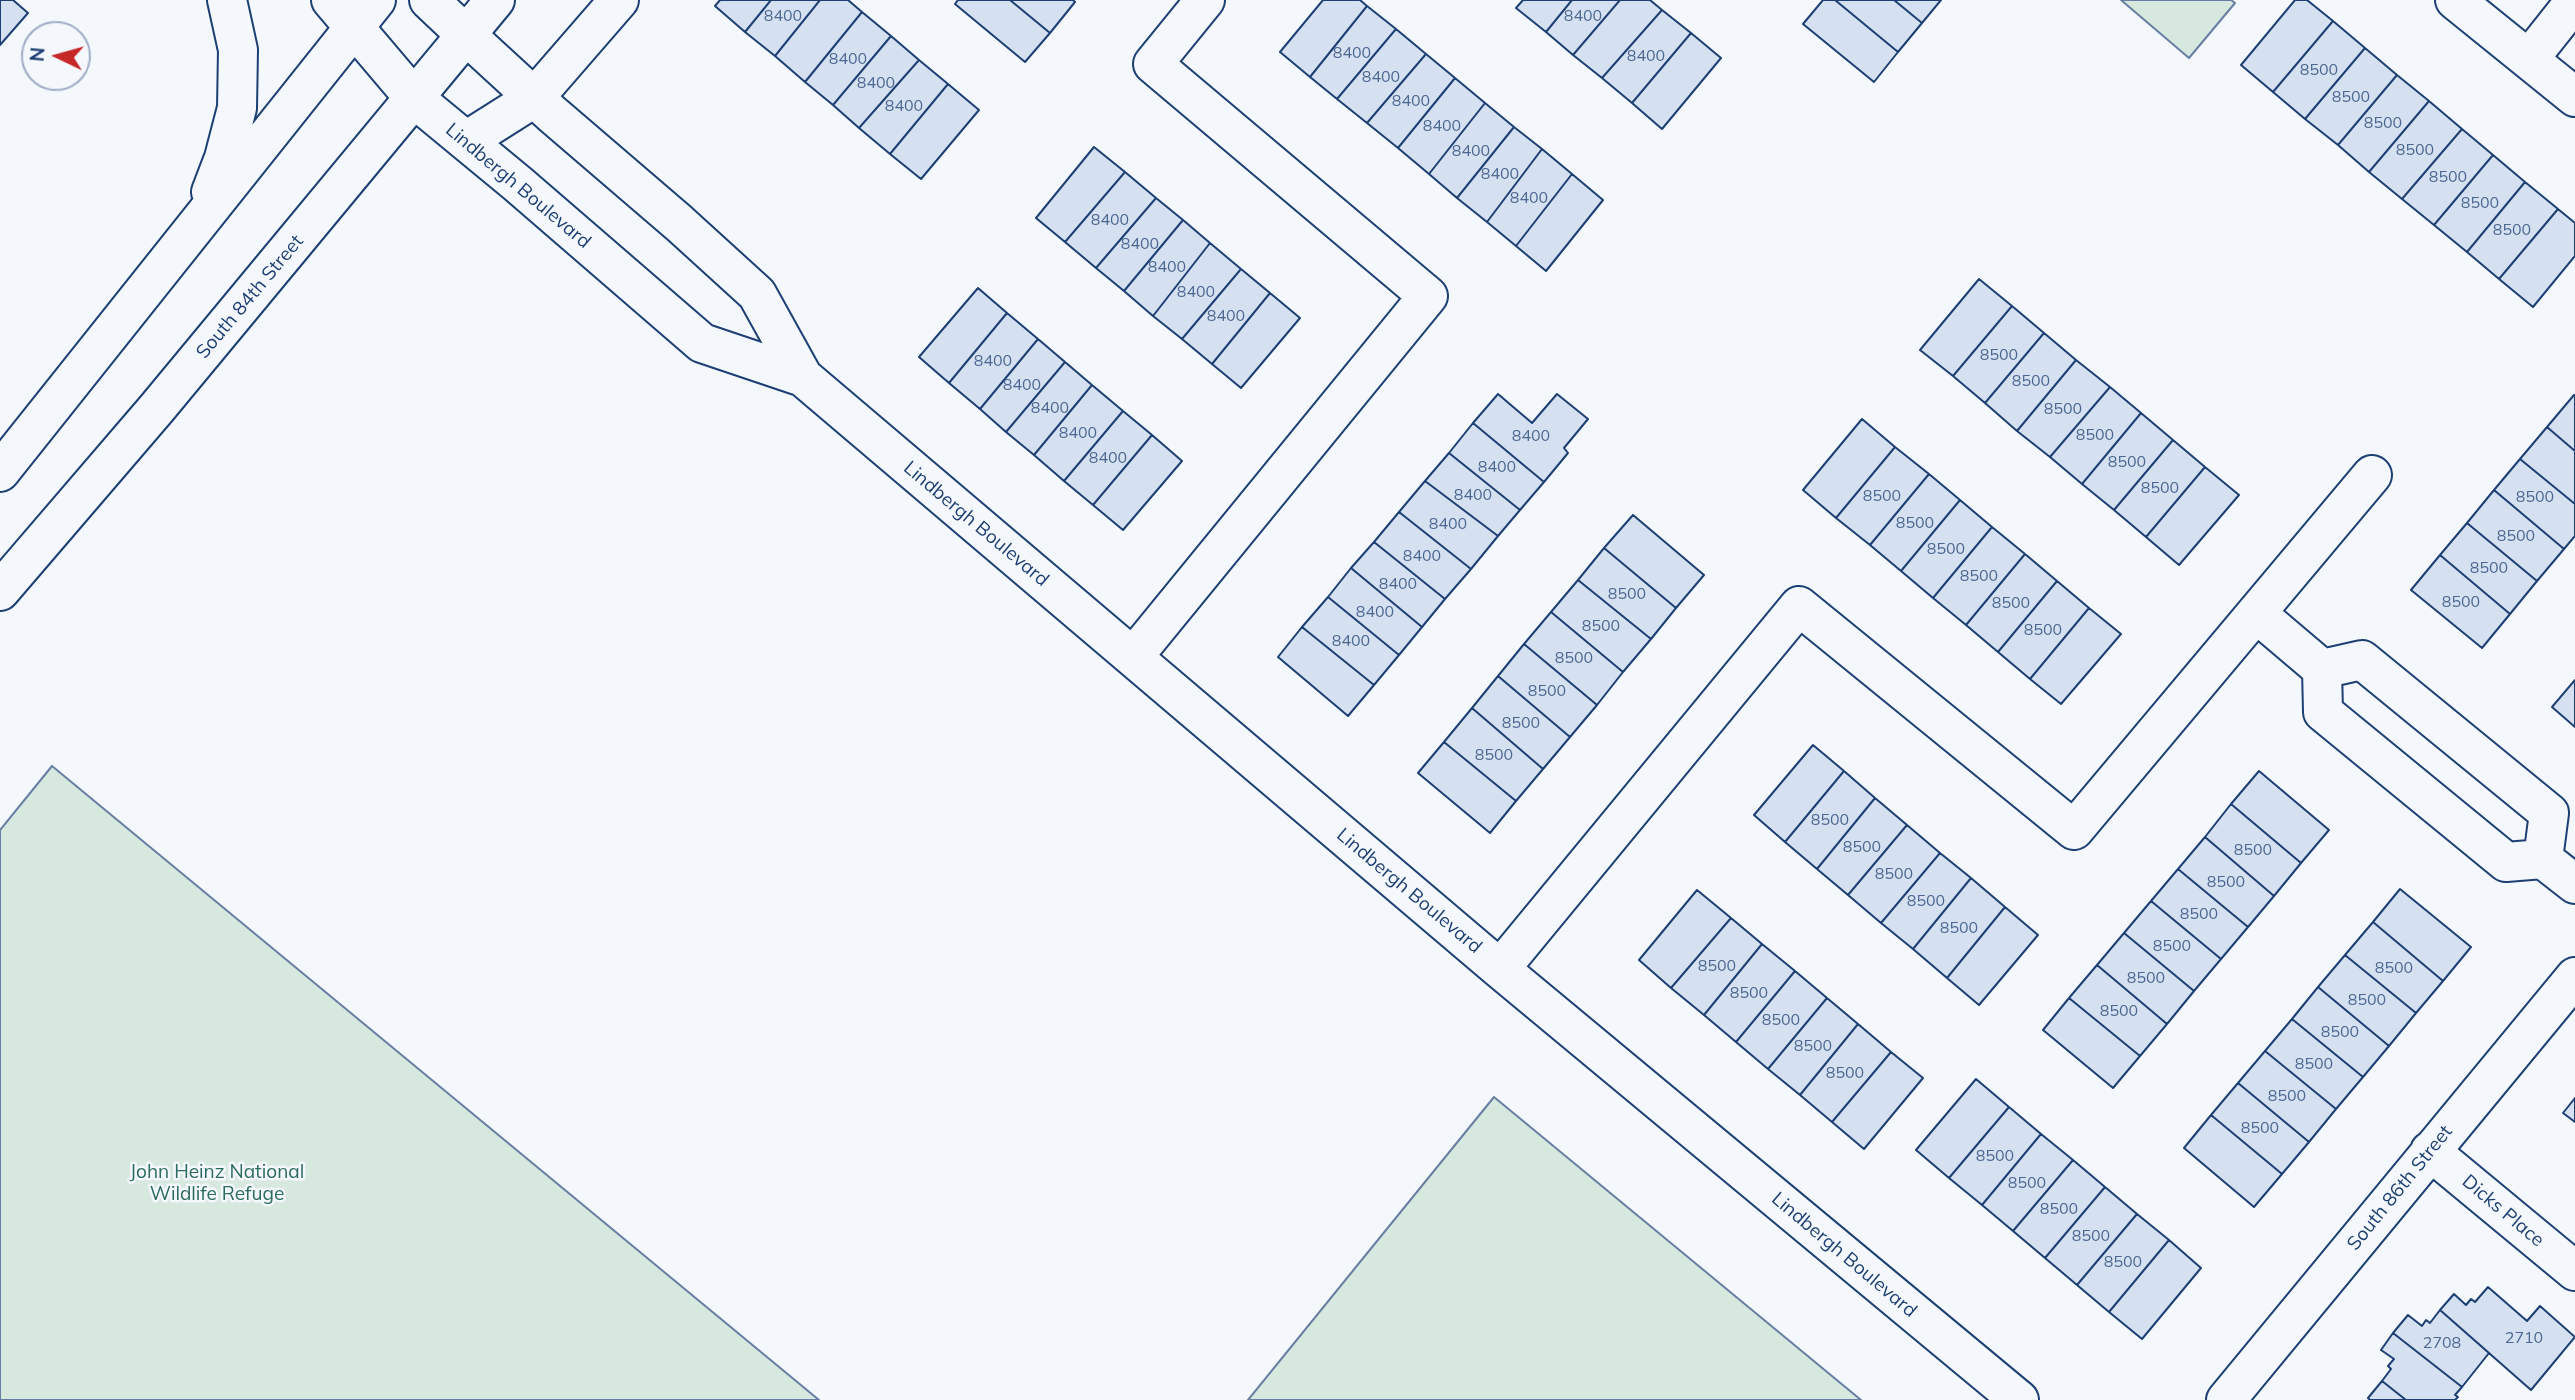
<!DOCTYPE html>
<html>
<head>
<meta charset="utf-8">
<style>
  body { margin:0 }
  #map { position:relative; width:2575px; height:1400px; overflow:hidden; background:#f4f7fb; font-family:Mulish,sans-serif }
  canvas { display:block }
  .north { position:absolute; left:21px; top:21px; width:70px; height:70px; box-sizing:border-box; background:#f4f7fb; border:2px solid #9eadc5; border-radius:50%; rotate:275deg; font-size:19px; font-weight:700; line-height:28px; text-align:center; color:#1d3f73 }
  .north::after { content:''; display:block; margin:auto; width:24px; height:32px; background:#c62828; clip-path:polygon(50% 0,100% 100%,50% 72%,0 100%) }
</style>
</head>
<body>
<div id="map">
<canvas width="2575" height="1400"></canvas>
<div class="north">N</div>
</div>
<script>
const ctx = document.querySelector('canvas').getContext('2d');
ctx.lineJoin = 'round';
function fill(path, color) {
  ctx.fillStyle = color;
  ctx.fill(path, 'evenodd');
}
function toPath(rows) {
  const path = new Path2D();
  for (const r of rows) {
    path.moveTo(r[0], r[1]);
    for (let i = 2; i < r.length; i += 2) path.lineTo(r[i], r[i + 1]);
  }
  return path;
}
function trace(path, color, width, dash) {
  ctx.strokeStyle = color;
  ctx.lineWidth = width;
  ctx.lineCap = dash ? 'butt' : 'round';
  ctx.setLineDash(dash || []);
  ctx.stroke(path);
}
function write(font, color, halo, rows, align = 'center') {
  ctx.font = font + ' Mulish,sans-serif';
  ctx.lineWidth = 5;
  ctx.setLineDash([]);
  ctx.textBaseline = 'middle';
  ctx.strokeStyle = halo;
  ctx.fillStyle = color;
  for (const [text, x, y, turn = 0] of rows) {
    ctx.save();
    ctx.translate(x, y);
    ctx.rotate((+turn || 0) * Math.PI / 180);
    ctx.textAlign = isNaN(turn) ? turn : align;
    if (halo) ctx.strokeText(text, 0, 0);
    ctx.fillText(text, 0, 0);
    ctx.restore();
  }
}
const green = toPath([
  [2121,0,2231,0,2235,3,2189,58,2121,0],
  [52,766,819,1400,0,1400,0,830,52,766],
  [1494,1097,1861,1400,1248,1400,1494,1097]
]);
const building = toPath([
  [0,0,13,0,28,13,0,45,0,0],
  [720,0,771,0,745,32,715,6,720,0],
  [771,0,820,0,775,56,745,32,771,0],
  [820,0,848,0,862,12,805,82,775,56,820,0],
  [958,0,1010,0,1050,33,1025,62,955,4,958,0],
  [1010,0,1073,0,1075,2,1050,33,1010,0],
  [1323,0,1360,0,1367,6,1310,77,1280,52,1323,0],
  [1523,0,1572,0,1546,32,1516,8,1523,0],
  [1572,0,1620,0,1573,55,1546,32,1572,0],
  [1620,0,1650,0,1662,10,1602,78,1573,55,1620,0],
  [1823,0,1835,0,1898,52,1874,82,1803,24,1823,0],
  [1835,0,1894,0,1922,23,1898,52,1835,0],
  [1894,0,1941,0,1922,23,1894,0],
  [2295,0,2307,0,2333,21,2273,92,2241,65,2295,0],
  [1367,6,1396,29,1337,99,1310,77,1367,6],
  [1662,10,1691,33,1632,103,1602,78,1662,10],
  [862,12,891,36,833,105,805,82,862,12],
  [2333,21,2365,48,2305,119,2273,92,2333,21],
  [1396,29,1426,54,1367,123,1337,99,1396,29],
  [1691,33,1721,58,1662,129,1632,103,1691,33],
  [891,36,919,60,859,128,833,105,891,36],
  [2365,48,2397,75,2338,145,2305,119,2365,48],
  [1426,54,1455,78,1398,148,1367,123,1426,54],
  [919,60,948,84,890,154,859,128,919,60],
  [2397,75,2429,101,2369,172,2338,145,2397,75],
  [1455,78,1485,103,1429,174,1398,148,1455,78],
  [948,84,979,110,921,179,890,154,948,84],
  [2429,101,2462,129,2402,199,2369,172,2429,101],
  [1485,103,1514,127,1457,198,1429,174,1485,103],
  [1514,127,1542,149,1487,222,1457,198,1514,127],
  [2462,129,2493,155,2434,225,2402,199,2462,129],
  [1094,147,1125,172,1065,242,1036,218,1094,147],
  [1542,149,1572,174,1516,246,1487,222,1542,149],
  [2493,155,2525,182,2467,252,2434,225,2493,155],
  [1125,172,1156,198,1096,268,1065,242,1125,172],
  [1572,174,1603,200,1546,271,1516,246,1572,174],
  [2525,182,2558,209,2499,279,2467,252,2525,182],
  [1156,198,1183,220,1124,291,1096,268,1156,198],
  [2558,209,2575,223,2575,256,2533,307,2499,279,2558,209],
  [1183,220,1210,243,1153,316,1124,291,1183,220],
  [1210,243,1241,269,1182,339,1153,316,1210,243],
  [1241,269,1270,293,1212,364,1182,339,1241,269],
  [1979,279,2012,306,1953,376,1920,350,1979,279],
  [978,288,1007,313,949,383,919,357,978,288],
  [1270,293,1300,318,1241,388,1212,364,1270,293],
  [2012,306,2044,333,1985,403,1953,376,2012,306],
  [1007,313,1038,339,980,409,949,383,1007,313],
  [2044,333,2076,360,2017,431,1985,403,2044,333],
  [1038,339,1065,362,1006,432,980,409,1038,339],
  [2076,360,2110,387,2050,457,2017,431,2076,360],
  [1065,362,1092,385,1034,455,1006,432,1065,362],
  [1092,385,1123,411,1064,481,1034,455,1092,385],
  [2110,387,2141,413,2082,484,2050,457,2110,387],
  [1498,394,1532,423,1557,394,1588,419,1564,448,1568,453,1544,482,1473,423,1498,394],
  [2574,395,2575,396,2575,451,2547,427,2574,395],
  [1123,411,1152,435,1093,505,1064,481,1123,411],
  [2141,413,2173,440,2114,510,2082,484,2141,413],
  [1862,419,1895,447,1836,518,1803,490,1862,419],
  [1473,423,1544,482,1520,510,1449,453,1473,423],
  [2547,427,2575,451,2575,504,2520,459,2547,427],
  [1152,435,1182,461,1123,530,1093,505,1152,435],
  [2173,440,2205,467,2146,537,2114,510,2173,440],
  [1895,447,1929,474,1870,545,1836,518,1895,447],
  [1449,453,1520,510,1498,536,1425,481,1449,453],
  [2520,459,2575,504,2575,536,2564,549,2494,490,2520,459],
  [2205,467,2239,495,2179,565,2146,537,2205,467],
  [1929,474,1960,500,1901,571,1870,545,1929,474],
  [1425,481,1498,536,1471,569,1399,512,1425,481],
  [2494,490,2564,549,2537,581,2467,523,2494,490],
  [1960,500,1992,527,1933,598,1901,571,1960,500],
  [1399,512,1471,569,1445,599,1374,542,1399,512],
  [1633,515,1704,575,1676,608,1604,548,1633,515],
  [2467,523,2537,581,2510,614,2440,555,2467,523],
  [1992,527,2025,554,1966,625,1933,598,1992,527],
  [1374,542,1445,599,1422,627,1351,568,1374,542],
  [1604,548,1676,608,1651,639,1578,580,1604,548],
  [2025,554,2057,581,1998,652,1966,625,2025,554],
  [2440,555,2510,614,2482,648,2411,590,2440,555],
  [1351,568,1422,627,1399,655,1328,597,1351,568],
  [1578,580,1651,639,1623,672,1551,612,1578,580],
  [2057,581,2089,608,2030,679,1998,652,2057,581],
  [1328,597,1399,655,1374,685,1302,627,1328,597],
  [2089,608,2121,634,2061,704,2030,679,2089,608],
  [1551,612,1623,672,1597,705,1524,644,1551,612],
  [1302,627,1374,685,1348,716,1278,657,1302,627],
  [1524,644,1597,705,1570,737,1498,676,1524,644],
  [1498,676,1570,737,1543,769,1472,708,1498,676],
  [2575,680,2575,727,2552,707,2575,680],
  [1472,708,1543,769,1516,801,1444,742,1472,708],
  [1444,742,1516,801,1490,833,1418,773,1444,742],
  [1813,745,1844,771,1785,842,1754,815,1813,745],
  [1844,771,1875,798,1817,869,1785,842,1844,771],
  [2259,771,2329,830,2301,863,2231,804,2259,771],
  [1875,798,1907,825,1848,895,1817,869,1875,798],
  [2231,804,2301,863,2274,896,2205,837,2231,804],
  [1907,825,1940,853,1881,923,1848,895,1907,825],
  [2205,837,2274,896,2248,927,2178,869,2205,837],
  [1940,853,1971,878,1913,949,1881,923,1940,853],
  [2178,869,2248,927,2221,959,2151,901,2178,869],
  [1971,878,2005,907,1947,978,1913,949,1971,878],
  [2400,889,2471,947,2443,981,2373,922,2400,889],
  [1697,890,1731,918,1671,988,1639,960,1697,890],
  [2151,901,2221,959,2194,991,2124,933,2151,901],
  [2005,907,2038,935,1979,1005,1947,978,2005,907],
  [1731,918,1762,944,1704,1015,1671,988,1731,918],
  [2373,922,2443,981,2416,1013,2345,955,2373,922],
  [2124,933,2194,991,2167,1024,2097,965,2124,933],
  [1762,944,1795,971,1736,1042,1704,1015,1762,944],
  [2345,955,2416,1013,2389,1046,2318,987,2345,955],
  [2097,965,2167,1024,2140,1056,2069,998,2097,965],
  [1795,971,1827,998,1768,1069,1736,1042,1795,971],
  [2318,987,2389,1046,2363,1077,2292,1019,2318,987],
  [1827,998,1858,1024,1800,1095,1768,1069,1827,998],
  [2069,998,2140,1056,2113,1088,2043,1030,2069,998],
  [2292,1019,2363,1077,2336,1109,2265,1051,2292,1019],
  [1858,1024,1891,1052,1832,1122,1800,1095,1858,1024],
  [2265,1051,2336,1109,2309,1142,2238,1083,2265,1051],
  [1891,1052,1923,1078,1864,1149,1832,1122,1891,1052],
  [1976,1079,2009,1107,1949,1178,1916,1150,1976,1079],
  [2238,1083,2309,1142,2282,1174,2211,1115,2238,1083],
  [2575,1098,2575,1122,2563,1113,2575,1098],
  [2009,1107,2041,1134,1982,1205,1949,1178,2009,1107],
  [2211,1115,2282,1174,2254,1207,2184,1148,2211,1115],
  [2041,1134,2073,1160,2013,1231,1982,1205,2041,1134],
  [2073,1160,2105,1187,2045,1258,2013,1231,2073,1160],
  [2105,1187,2137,1214,2077,1285,2045,1258,2105,1187],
  [2137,1214,2169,1240,2109,1312,2077,1285,2137,1214],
  [2169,1240,2201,1268,2142,1339,2109,1312,2169,1240],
  [2488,1287,2527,1321,2540,1306,2575,1337,2531,1390,2440,1310,2454,1294,2466,1305,2471,1299,2475,1302,2488,1287],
  [2440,1310,2489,1353,2462,1387,2393,1333,2408,1315,2422,1326,2426,1320,2430,1323,2440,1310],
  [2393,1333,2462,1387,2455,1395,2458,1397,2455,1400,2406,1400,2382,1381,2391,1369,2388,1366,2394,1359,2381,1350,2393,1333],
  [2382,1381,2406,1400,2370,1400,2368,1398,2382,1381]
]);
const minor = toPath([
  [2455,0,2575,97],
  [466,35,552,114,679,223,757,294,803,377,1500,969,2019,1400],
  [2529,59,2575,1],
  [415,99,518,184,702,343,803,377],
  [466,141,534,98,619,0],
  [2256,613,2322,669,2323,712,2506,862,2543,859,2575,884],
  [1133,657,1428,296,1153,64,1205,0],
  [2322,669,2362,660,2549,813,2543,859],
  [1500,969,1799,606,2074,830,2372,475],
  [2430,1151,2575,1271],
  [2226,1400,2575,977]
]);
const major = toPath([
  [331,0,415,99],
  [429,0,466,35],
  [211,192,224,158,237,108,238,50,227,0],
  [0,472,376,0],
  [0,591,157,408,495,0]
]);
const numberNames = [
  ["8400",783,16],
  ["8400",1583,16],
  ["8400",1352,53],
  ["8400",1646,56],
  ["8400",848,59],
  ["8500",2319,70],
  ["8400",1381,77],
  ["8400",876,83],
  ["8500",2351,97],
  ["8400",1411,101],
  ["8400",904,106],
  ["8500",2383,123],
  ["8400",1442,126],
  ["8500",2415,150],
  ["8400",1471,151],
  ["8400",1500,174],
  ["8500",2448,177],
  ["8400",1529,198],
  ["8500",2480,203],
  ["8400",1110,220],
  ["8500",2512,230],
  ["8400",1140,244],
  ["8400",1167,267],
  ["8400",1196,292],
  ["8400",1226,316],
  ["8500",1999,355],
  ["8400",993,361],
  ["8500",2031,381],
  ["8400",1022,385],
  ["8400",1050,408],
  ["8500",2063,409],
  ["8400",1078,433],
  ["8500",2095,435],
  ["8400",1531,436],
  ["8400",1108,458],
  ["8500",2127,462],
  ["8400",1497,467],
  ["8500",2160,488],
  ["8400",1473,495],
  ["8500",1882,496],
  ["8500",2535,497],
  ["8500",1915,523],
  ["8400",1448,524],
  ["8500",2516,536],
  ["8500",1946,549],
  ["8400",1422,556],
  ["8500",2489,568],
  ["8500",1979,576],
  ["8400",1398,584],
  ["8500",1627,594],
  ["8500",2461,602],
  ["8500",2011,603],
  ["8400",1375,612],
  ["8500",1601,626],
  ["8500",2043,630],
  ["8400",1351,641],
  ["8500",1574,658],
  ["8500",1547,691],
  ["8500",1521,723],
  ["8500",1494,755],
  ["8500",1830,820],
  ["8500",1862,847],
  ["8500",2253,850],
  ["8500",1894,874],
  ["8500",2226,882],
  ["8500",1926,901],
  ["8500",2199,914],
  ["8500",1959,928],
  ["8500",2172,946],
  ["8500",1717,966],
  ["8500",2394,968],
  ["8500",2146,978],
  ["8500",1749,993],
  ["8500",2367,1000],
  ["8500",2119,1011],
  ["8500",1781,1020],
  ["8500",2340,1032],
  ["8500",1813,1046],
  ["8500",2314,1064],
  ["8500",1845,1073],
  ["8500",2287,1096],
  ["8500",2260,1128],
  ["8500",1995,1156],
  ["8500",2027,1183],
  ["8500",2059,1209],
  ["8500",2091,1236],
  ["8500",2123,1262],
  ["2710",2524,1338],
  ["2708",2442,1343]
];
const streetNames = [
  ["Lindbergh Boulevard",518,186,40],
  ["South 84th Street",250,297,-50],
  ["Lindbergh Boulevard",976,524,40],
  ["Lindbergh Boulevard",1409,891,40],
  ["South 86th Street",2400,1188,-51],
  ["Dicks Place",2503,1211,40],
  ["Lindbergh Boulevard",1844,1255,40]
];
const parkNames = [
  ["John Heinz National",217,1172],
  ["Wildlife Refuge",217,1194]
];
fill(green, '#d7e8df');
trace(green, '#687fa3', 2);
fill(building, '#d5e0f0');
trace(building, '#1d3f73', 2);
trace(minor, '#1d3f73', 42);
trace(major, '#1d3f73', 42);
trace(minor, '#f4f7fb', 38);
trace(major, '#f4f7fb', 38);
write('16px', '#4b6792', null, numberNames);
write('19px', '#1d3f73', '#f4f7fb', streetNames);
write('19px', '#2c6c60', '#f4f7fb', parkNames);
</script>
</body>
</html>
